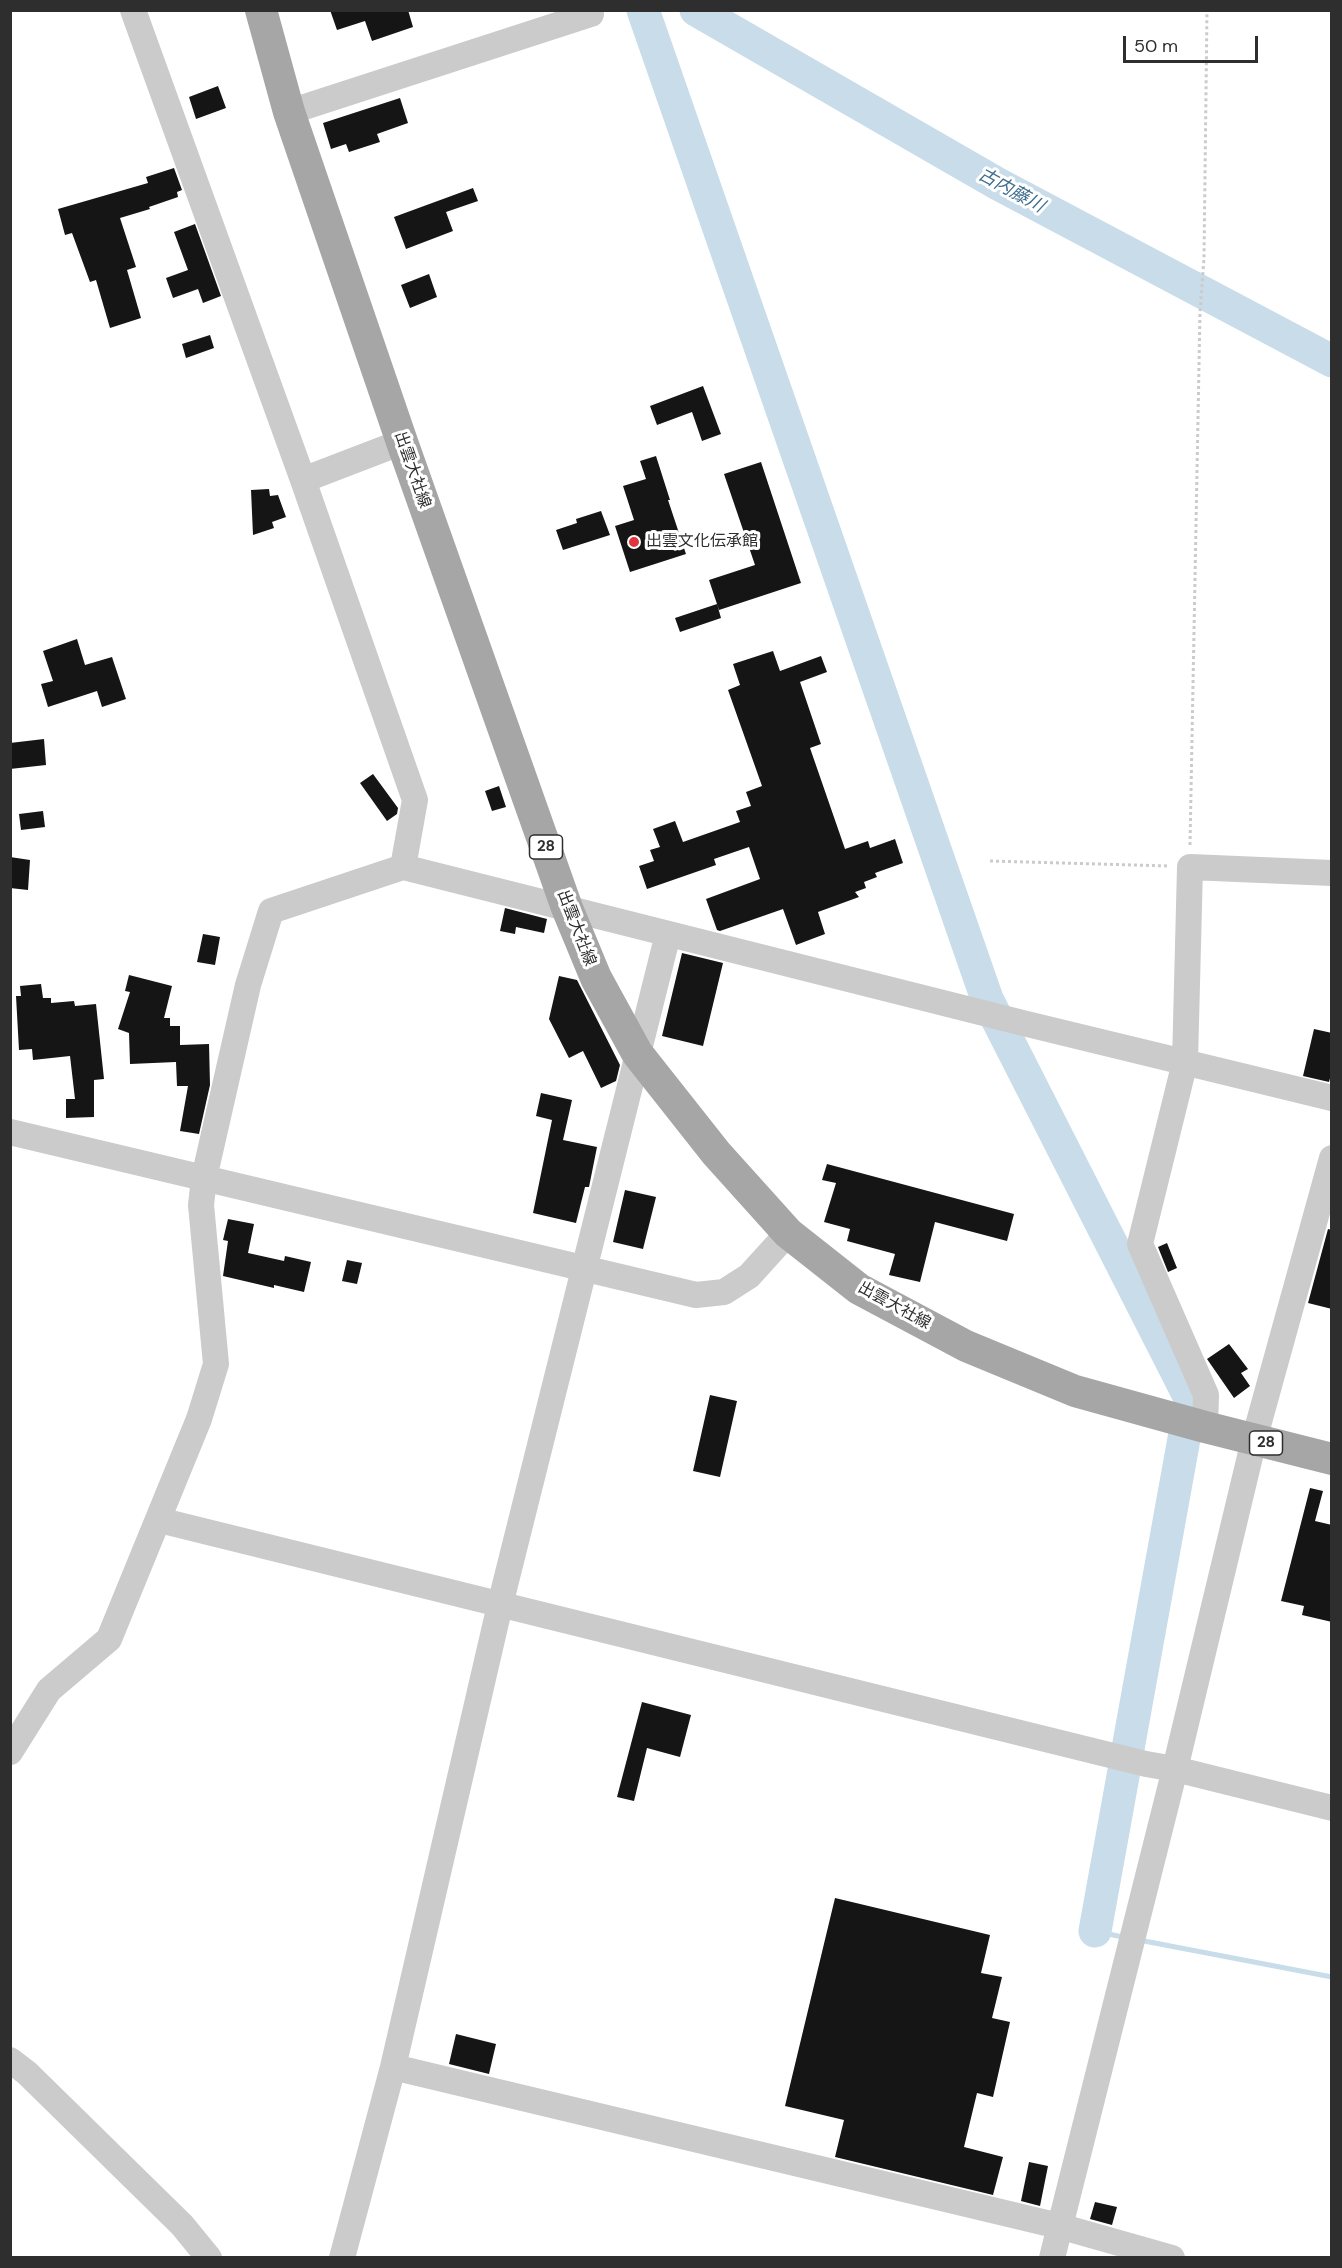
<!DOCTYPE html>
<html>
<head>
<meta charset="utf-8">
<style>
  body { margin:0 }
  #map { position:relative; width:1342px; height:2268px; overflow:hidden; background:#fff; font-family:"DM Sans",sans-serif }
  canvas { display:block }
  .frame { position:absolute; inset:0; border:12px solid #2e2e2e; pointer-events:none }
  .scale { position:absolute; left:1123px; top:36px; width:135px; height:27px; box-sizing:border-box; border:3px solid #2e2e2e; border-top:0; padding-left:8px; font-size:18px; line-height:21px; white-space:nowrap; color:#2e2e2e; -webkit-text-stroke:4px #fff; paint-order:stroke }
</style>
</head>
<body>
<div id="map">
<canvas width="1342" height="2268"></canvas>
<div class="frame"></div>
<div class="scale">50 m</div>
</div>
<script>
const ctx = document.querySelector('canvas').getContext('2d');
ctx.lineJoin = 'round';
function toPath(rows) {
  const path = new Path2D();
  for (const r of rows) {
    path.moveTo(r[0], r[1]);
    for (let i = 2; i < r.length; i += 2) path.lineTo(r[i], r[i + 1]);
  }
  return path;
}
function trace(path, color, width, dash) {
  ctx.strokeStyle = color;
  ctx.lineWidth = width;
  ctx.lineCap = dash ? 'butt' : 'round';
  ctx.setLineDash(dash || []);
  ctx.stroke(path);
}
function fill(path, color) {
  ctx.fillStyle = color;
  ctx.fill(path, 'evenodd');
}
function write(font, color, halo, rows, align = 'center') {
  ctx.font = font + ' "DM Sans","Noto Sans JP",sans-serif';
  ctx.lineWidth = 6;
  ctx.setLineDash([]);
  ctx.textBaseline = 'middle';
  ctx.strokeStyle = halo;
  ctx.fillStyle = color;
  for (const [text, x, y, turn = 0] of rows) {
    ctx.save();
    ctx.translate(x, y);
    ctx.rotate((+turn || 0) * Math.PI / 180);
    ctx.textAlign = isNaN(turn) ? turn : align;
    if (halo) ctx.strokeText(text, 0, 0);
    ctx.fillText(text, 0, 0);
    ctx.restore();
  }
}
const stream = toPath([
  [1095,1931,1127,1938],
  [1139,1940,1332,1977]
]);
const river = toPath([
  [643,10,987,999,1191,1400,1095,1931],
  [696,10,998,184,1332,361]
]);
const building = toPath([
  [330,10,408,10,413,27,372,41,365,21,337,30],
  [218,86,226,108,196,119,189,97],
  [400,98,408,123,377,134,380,142,349,152,346,144,331,149,323,123],
  [174,168,182,190,177,192,178,197,149,207,150,209,120,218,136,267,127,270,141,318,110,328,96,280,90,282,72,233,65,235,58,209,148,183,146,177],
  [473,188,478,201,446,212,453,231,406,249,394,217],
  [195,224,221,296,203,303,198,289,173,298,166,278,188,270,174,232],
  [429,274,437,297,410,308,401,285],
  [210,335,214,348,186,358,182,344],
  [703,386,721,434,702,441,692,412,657,425,650,406],
  [656,456,670,500,668,500,686,554,630,572,615,526,634,520,623,486,646,479,640,461],
  [761,462,801,583,719,610,709,580,755,565,724,474],
  [269,489,270,496,278,495,286,517,272,522,274,528,253,535,251,490],
  [601,511,610,535,563,550,556,530,577,523,576,519],
  [717,604,721,618,680,632,675,618],
  [77,639,85,665,112,657,126,699,102,707,97,691,48,707,41,684,53,681,43,651],
  [773,651,780,671,821,656,827,672,800,682,821,744,810,748,845,849,868,841,870,848,895,839,903,863,875,873,877,877,864,882,866,888,855,892,859,897,818,912,825,934,796,945,783,909,720,931,717,930,706,899,760,879,749,847,714,859,716,865,647,889,639,866,654,861,650,850,660,847,653,829,675,821,683,842,740,822,736,811,751,806,746,792,762,786,728,690,740,685,733,664],
  [44,739,46,765,10,769,10,743],
  [373,774,398,808,397,814,387,821,360,783],
  [499,786,506,807,492,811,485,791],
  [43,811,45,827,21,830,19,814],
  [10,857,30,860,28,890,10,888],
  [505,908,547,919,544,933,516,927,515,934,500,931],
  [203,934,220,937,215,965,197,962],
  [682,953,723,963,703,1046,662,1036],
  [129,975,172,986,164,1018,170,1018,170,1026,180,1026,180,1045,209,1044,210,1085,199,1134,180,1131,188,1086,177,1086,176,1062,130,1064,129,1033,118,1029,130,992,125,991],
  [559,976,577,980,620,1065,616,1081,601,1088,583,1051,569,1058,549,1019],
  [41,984,43,998,51,998,51,1003,74,1001,75,1006,96,1004,104,1079,94,1080,94,1117,66,1118,66,1099,75,1099,70,1056,33,1060,32,1049,19,1050,16,996,21,996,20,986],
  [1314,1029,1332,1033,1332,1071,1329,1082,1303,1076],
  [541,1093,572,1100,563,1140,597,1147,589,1187,585,1187,576,1223,533,1213,552,1120,536,1116],
  [827,1164,1014,1214,1007,1241,935,1222,920,1282,889,1275,895,1254,847,1241,850,1229,824,1222,836,1183,822,1180],
  [625,1190,656,1197,643,1249,613,1242],
  [228,1219,254,1224,248,1253,284,1261,285,1256,311,1262,304,1292,274,1285,274,1288,223,1276,228,1241,223,1240],
  [1328,1229,1332,1230,1332,1309,1308,1303],
  [1167,1243,1177,1268,1168,1272,1158,1247],
  [347,1260,362,1263,357,1284,342,1281],
  [1229,1344,1248,1369,1241,1373,1250,1386,1234,1398,1207,1359],
  [710,1395,737,1401,720,1477,693,1471],
  [1310,1488,1323,1491,1315,1521,1332,1525,1332,1622,1302,1615,1304,1606,1281,1601],
  [642,1702,691,1715,680,1757,647,1748,634,1801,617,1797],
  [835,1898,990,1935,981,1973,1002,1977,992,2018,1010,2022,993,2097,977,2093,964,2147,1003,2157,993,2195,835,2157,844,2120,785,2106],
  [456,2034,496,2044,489,2074,449,2064],
  [1029,2162,1048,2166,1040,2206,1021,2201],
  [1095,2202,1117,2207,1112,2225,1090,2219]
]);
const path = toPath([
  [1190,845,1200,312,1204,258,1207,10],
  [990,861,1169,866]
]);
const minor = toPath([
  [289,112,591,14],
  [303,480,402,442],
  [403,867,1023,1023,1332,1098],
  [10,1132,696,1295,724,1292,749,1276,788,1233],
  [1205,1427,1206,1395,1140,1244,1185,1062,1190,867,1332,873],
  [159,1520,1146,1764,1175,1769,1332,1808],
  [10,1752,49,1690,109,1639,199,1419,216,1364,201,1205,204,1178,248,985,271,911,403,867,415,800,303,480,133,10],
  [10,2060,27,2073,182,2225,209,2258],
  [393,2067,1059,2226,1172,2258],
  [342,2258,393,2067,500,1605,668,934],
  [1052,2258,1175,1769,1254,1440,1332,1158]
]);
const major = toPath([
  [261,10,289,112,402,442,567,908,596,978,637,1053,716,1153,788,1233,859,1289,966,1346,1075,1391,1205,1427,1332,1459]
]);
const markers = [
  [634,542,6,"#e1343d"]
];
const shields = [
  [546,847,33],
  [1266,1443,33]
];
const shieldNames = [
  ["28",546,847],
  ["28",1266,1443]
];
const streetNames = [
  ["出雲大社線",412,470,71],
  ["出雲大社線",576,928,69],
  ["出雲大社線",894,1306,29]
];
const poiNames = [
  ["出雲文化伝承館",646,542]
];
const waterNames = [
  ["古内藤川",1011,191,29]
];
trace(stream, '#c8dcea', 5);
trace(river, '#c8dcea', 33);
fill(building, '#151515');
trace(path, '#cbcbcb', 3, [3, 3]);
trace(minor, '#cbcbcb', 26);
trace(major, '#a6a6a6', 32);
for (const [x, y, r, color] of markers) {
  const dot = new Path2D();
  dot.arc(x, y, r, 0, 2 * Math.PI);
  ctx.fillStyle = color;
  ctx.fill(dot);
  trace(dot, '#fff', 2);
}
for (const [x, y, w] of shields) {
  const box = new Path2D();
  box.roundRect(x - w / 2, y - 12, w, 24, 4.5);
  ctx.fillStyle = '#fff';
  ctx.fill(box);
  trace(box, '#2e2e2e', 1.5);
}
write('bold 15px', '#2e2e2e', null, shieldNames);
write('16px', '#2e2e2e', '#fff', streetNames);
write('16px', '#2e2e2e', '#fff', poiNames, 'left');
write('italic 18px', '#3e6d8e', '#fff', waterNames);
</script>
</body>
</html>
